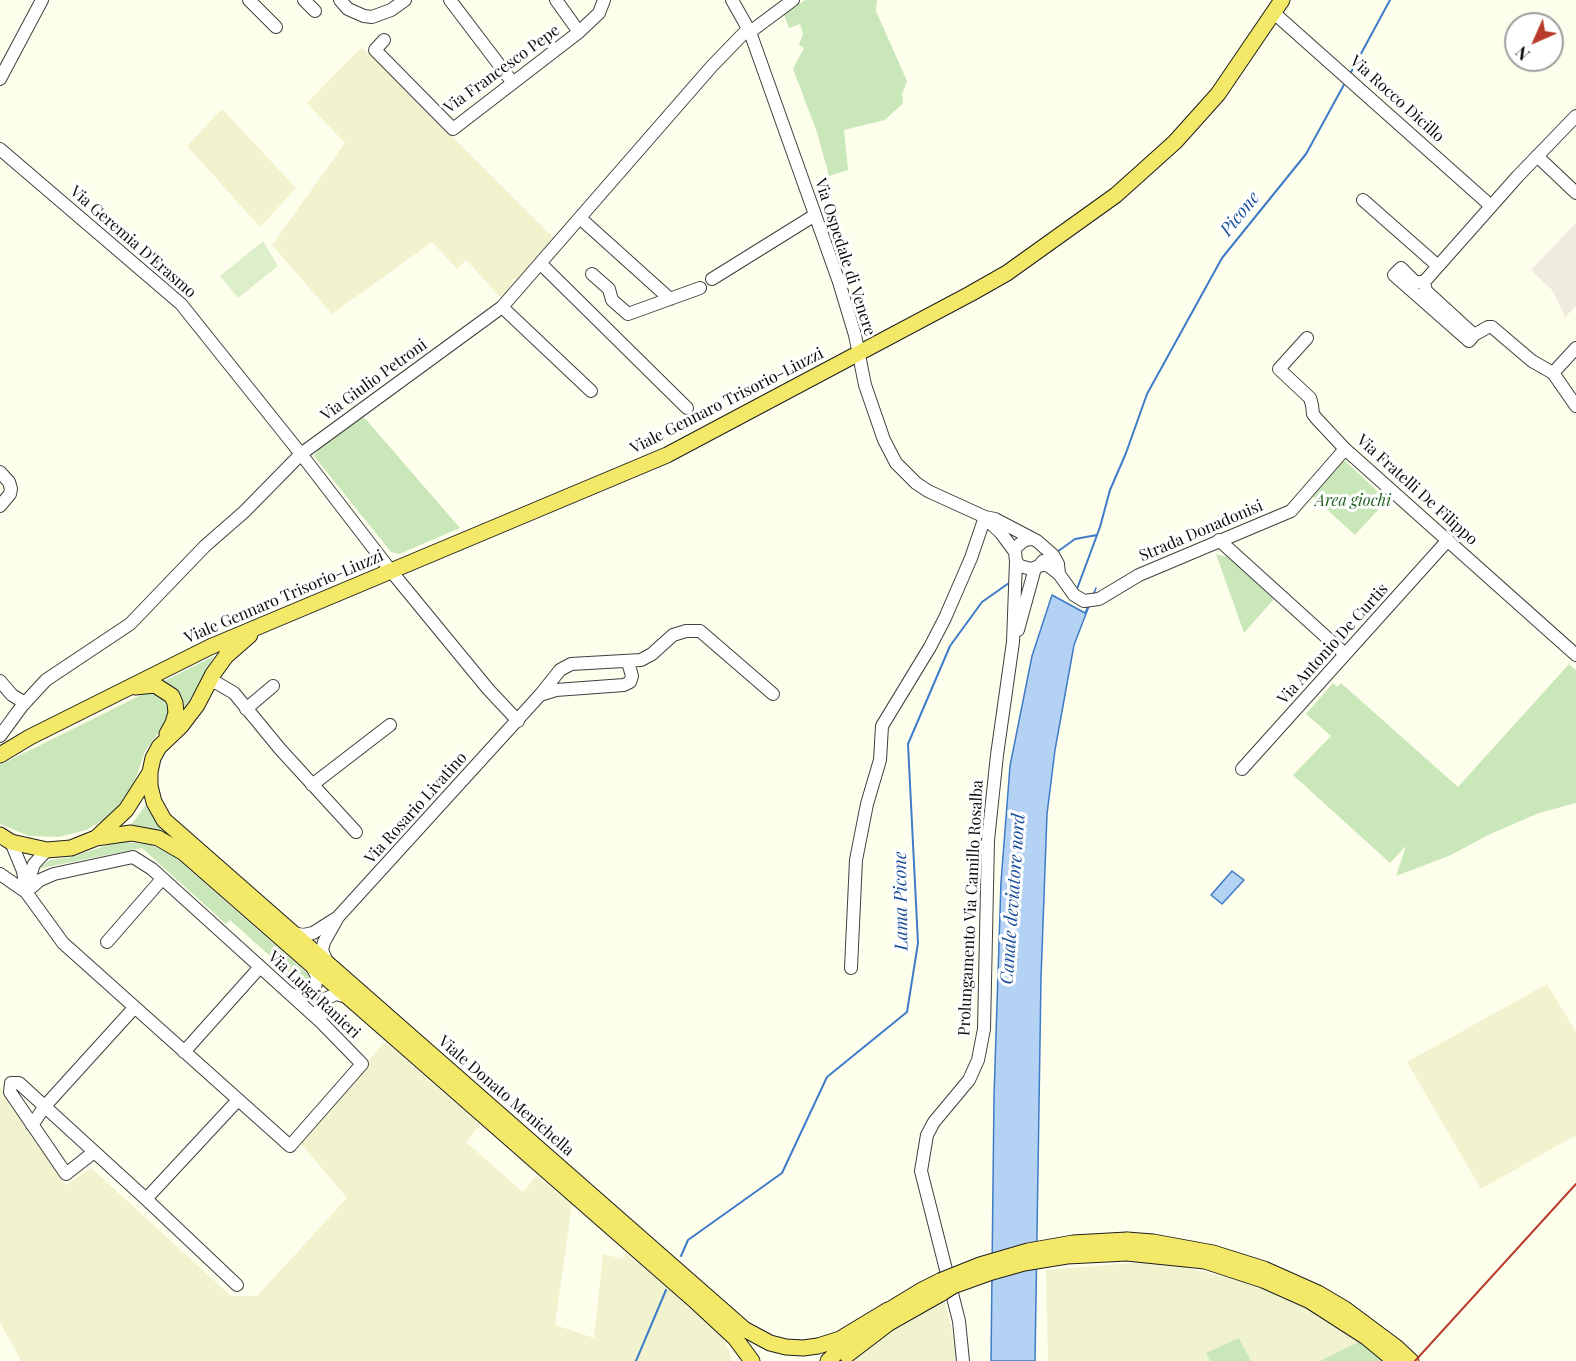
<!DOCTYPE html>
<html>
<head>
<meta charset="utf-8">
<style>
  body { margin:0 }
  #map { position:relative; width:1576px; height:1361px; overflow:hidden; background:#fefeed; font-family:"Playfair Display",serif }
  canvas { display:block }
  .north { position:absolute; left:1504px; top:12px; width:60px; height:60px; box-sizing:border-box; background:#fff; border:2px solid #9e9e9e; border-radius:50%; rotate:225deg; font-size:16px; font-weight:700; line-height:24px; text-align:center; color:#0d0d0d }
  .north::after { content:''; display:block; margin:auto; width:21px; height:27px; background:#b83a2a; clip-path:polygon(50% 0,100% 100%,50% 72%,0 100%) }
</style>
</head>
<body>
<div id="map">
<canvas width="1576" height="1361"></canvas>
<div class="north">N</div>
</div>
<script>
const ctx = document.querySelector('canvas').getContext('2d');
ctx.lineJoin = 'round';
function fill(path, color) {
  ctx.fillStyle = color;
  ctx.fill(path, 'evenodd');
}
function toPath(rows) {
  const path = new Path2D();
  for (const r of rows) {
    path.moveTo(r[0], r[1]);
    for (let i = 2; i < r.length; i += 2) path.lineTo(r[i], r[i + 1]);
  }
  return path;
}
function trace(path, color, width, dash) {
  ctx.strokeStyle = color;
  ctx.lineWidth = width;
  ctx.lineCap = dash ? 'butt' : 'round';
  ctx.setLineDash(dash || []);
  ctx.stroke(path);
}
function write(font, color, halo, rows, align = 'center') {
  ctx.font = font + ' "Playfair Display",serif';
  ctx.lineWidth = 6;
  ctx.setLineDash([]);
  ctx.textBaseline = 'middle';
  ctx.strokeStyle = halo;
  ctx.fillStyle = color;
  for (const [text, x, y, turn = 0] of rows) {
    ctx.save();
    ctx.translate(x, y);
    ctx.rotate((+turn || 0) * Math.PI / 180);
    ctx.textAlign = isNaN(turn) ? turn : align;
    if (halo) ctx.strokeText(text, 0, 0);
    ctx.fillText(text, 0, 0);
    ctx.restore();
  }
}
const farmland = toPath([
  [362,47,556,240,520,281,513,278,511,284,513,291,502,299,466,260,457,269,432,242,332,314,272,245,345,143,307,103],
  [222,109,296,188,260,227,187,146],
  [1547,984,1576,1032,1576,1135,1481,1189,1407,1062],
  [385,1042,480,1125,466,1142,523,1192,536,1176,572,1204,555,1325,594,1338,603,1254,623,1259,625,1252,724,1337,732,1361,21,1361,0,1322,0,1087,66,1185,91,1168,231,1296,257,1296,347,1198,298,1140],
  [1157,1261,1255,1284,1305,1306,1350,1333,1385,1361,1048,1361,1046,1270],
  [944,1298,955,1345,956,1361,853,1361,877,1338]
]);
const green = toPath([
  [805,0,877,0,876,11,907,81,902,94,903,103,885,120,844,130,848,170,829,176,817,132,793,69,804,48,799,45,803,34,800,24,789,28,784,15],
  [362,415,460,528,399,554,391,552,314,456,322,444],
  [1343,459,1387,500,1355,535,1312,496],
  [1216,554,1228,557,1274,599,1244,633],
  [214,656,193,695,183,709,162,682],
  [1569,664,1576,670,1576,803,1539,813,1488,835,1451,855,1396,876,1406,846,1390,863,1293,775,1331,736,1306,714,1333,683,1337,687,1341,683,1458,787],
  [154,693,166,702,169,712,167,721,145,751,137,775,128,794,110,816,86,830,59,837,29,836,0,824,0,765,143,694],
  [146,805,164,830,163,832,131,825],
  [125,842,151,845,175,857,309,975,310,985,304,989,298,988,301,984,230,920,226,924,142,848,37,869,50,860,72,857,108,845],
  [1239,1338,1251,1361,1210,1361,1206,1353],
  [1361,1341,1385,1361,1320,1361]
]);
const pitch = toPath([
  [263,241,278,266,238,298,220,276]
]);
const plaza = toPath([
  [1576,223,1576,306,1565,317,1553,291,1531,270]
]);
const water = toPath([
  [1096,588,1074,645,1055,750,1047,814,1041,978,1035,1361,991,1361,994,1096,1001,882,1010,766,1032,656,1052,595,1085,613,1096,588],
  [1232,871,1244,880,1222,904,1211,895,1232,871]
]);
const stream = toPath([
  [1350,74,1390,0],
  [1057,552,1075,539,1097,535],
  [1077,589,1100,527,1110,490,1126,453,1147,394,1222,258,1306,154,1346,81],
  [681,1256,688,1240,782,1173,827,1077,907,1012,918,943,908,744,950,646,982,602,1009,583],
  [636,1361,666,1290]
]);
const minor = toPath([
  [249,0,276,27],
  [304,0,315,11],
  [340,0,348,9,364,16,372,17,391,10,405,0],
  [450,0,513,83],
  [556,0,579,32],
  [732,0,750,32,839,282,855,335,865,385,884,440,896,463,916,483,928,491,985,517,995,519,1037,541,1053,555,1058,564,1059,574],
  [1274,13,1491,206],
  [384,40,375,50,453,129,579,32,599,13,604,0],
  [0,79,42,0],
  [0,149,181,304,301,454,391,571,488,689,518,721],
  [1537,156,1576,193],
  [1363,200,1438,266],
  [580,218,670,299],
  [541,264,687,408],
  [1401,268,1415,282,1424,282,1426,291,1474,335,1469,341,1394,275,1401,268],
  [592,274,609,289,612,300,628,314,700,288],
  [712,279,815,215],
  [1424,282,1518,176,1576,116],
  [502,307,591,391],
  [1474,335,1488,327,1492,327,1532,361,1553,373],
  [1307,338,1279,369,1310,398,1312,405,1313,414,1316,418,1345,449,1576,655],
  [1576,348,1553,373,1576,406],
  [0,472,9,482,11,489,10,494,0,506],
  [985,518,1001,533,1015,552],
  [1031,539,1025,540,1016,547,1015,552,1016,561,1020,566,1031,569,1039,566,1043,561],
  [1219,540,1345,654],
  [1039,566,1045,564,1050,567,1059,574,1074,595,1084,601,1099,599,1139,575,1291,511,1345,449],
  [1018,630,1035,568],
  [628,662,632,676,630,682,624,685,556,690,540,695,560,670,571,664,641,660,652,654,673,635,686,631,700,631,773,694],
  [0,681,12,695,25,703],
  [207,683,217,683,234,693,280,749,356,832],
  [246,709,273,686],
  [0,736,22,706,46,680,130,624,205,546,244,512,301,454,502,307,712,66,744,33,750,32,793,0],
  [1242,769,1448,540],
  [312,785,390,725],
  [11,842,23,871,26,892],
  [0,874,26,892,63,943,290,1146,362,1064,321,1022,152,869,133,857,54,874,40,880,26,892],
  [27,885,34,864,47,850],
  [293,933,303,935,313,933,335,919],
  [107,942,162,879],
  [327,962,322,950,324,942,338,917,540,695],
  [851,968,856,860,867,804,880,760,882,726,930,647,945,618,971,558,985,517],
  [291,994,299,997,305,996,315,988,317,976,312,967],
  [321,1022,319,1010,325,999,336,994,347,997],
  [184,1052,260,967],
  [32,1125,45,1106,134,1008],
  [94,1152,66,1174,10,1092,11,1083,19,1083,146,1199,237,1285],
  [146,1199,238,1100],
  [963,1361,959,1321,921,1171,927,1135,934,1122,969,1080,978,1060,984,1029,988,840,997,755,1013,642,1016,561]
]);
const major = toPath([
  [250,635,226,656,213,674,197,705,181,726,159,747,153,758,150,772,150,786,154,802,164,820,744,1329,770,1343,786,1347,803,1348,818,1346,840,1339,888,1310],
  [135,687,155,685,172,696,175,703,176,713,173,723,167,734],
  [0,755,30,737,210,647,667,455,970,294,1007,273,1116,195,1175,142,1218,94,1282,0],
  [0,835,11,842,47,850,71,848,96,838,131,833,158,838,184,853,693,1299,735,1338,752,1361],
  [96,838,126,810,149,774],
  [1127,1240,1153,1242,1213,1253,1264,1269,1318,1293,1345,1309,1396,1347,1411,1361],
  [1127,1253,1205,1261,1263,1280,1310,1301,1366,1337,1395,1361],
  [881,1315,922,1290,940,1281],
  [847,1355,889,1323,942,1293],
  [828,1361,852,1338]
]);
const rail = toPath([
  [1415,1361,1576,1184]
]);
const majorBridge = toPath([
  [940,1281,980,1265,1028,1251,1073,1243,1127,1240],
  [942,1293,953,1286,992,1272,1024,1263,1067,1256,1127,1253]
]);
const streetNames = [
  ["Via Francesco Pepe",502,69,-36],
  ["Via Rocco Dicillo",1397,99,42],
  ["Via Geremia D'Erasmo",133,242,41],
  ["Via Ospedale di Venere",845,257,72],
  ["Via Giulio Petroni",374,380,-36],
  ["Viale Gennaro Trisorio-Liuzzi",727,401,-27],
  ["Via Fratelli De Filippo",1417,490,42],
  ["Strada Donadonisi",1201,531,-23],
  ["Viale Gennaro Trisorio-Liuzzi",284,597,-23],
  ["Via Antonio De Curtis",1333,644,-48],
  ["Via Rosario Livatino",416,808,-48],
  ["Prolungamento Via Camillo Rosalba",971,908,-87],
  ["Via Luigi Ranieri",314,995,43],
  ["Viale Donato Menichella",506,1096,41]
];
const parkNames = [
  ["Area giochi",1353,501]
];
const waterNames = [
  ["Picone",1240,214,-51],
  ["Canale deviatore nord",1013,899,-86],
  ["Lama Picone",901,901,-91]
];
fill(farmland, '#f0f3ce');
fill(green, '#c9e7b8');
fill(pitch, '#dcefca');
fill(plaza, '#eeecdd');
fill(water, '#b4d2f4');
trace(water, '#3e7bc8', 1.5);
trace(stream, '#3e7bc8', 2);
trace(minor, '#404040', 14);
trace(major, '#1e1e1e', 17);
trace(minor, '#fff', 12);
trace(major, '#f3e868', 15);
trace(rail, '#b83a2a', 2);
trace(majorBridge, '#1e1e1e', 17, []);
trace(majorBridge, '#f3e868', 15);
write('16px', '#0d0d0d', '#fff', streetNames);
write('italic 16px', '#236220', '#fff', parkNames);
write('italic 18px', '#1b4e9a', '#fff', waterNames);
</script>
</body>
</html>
